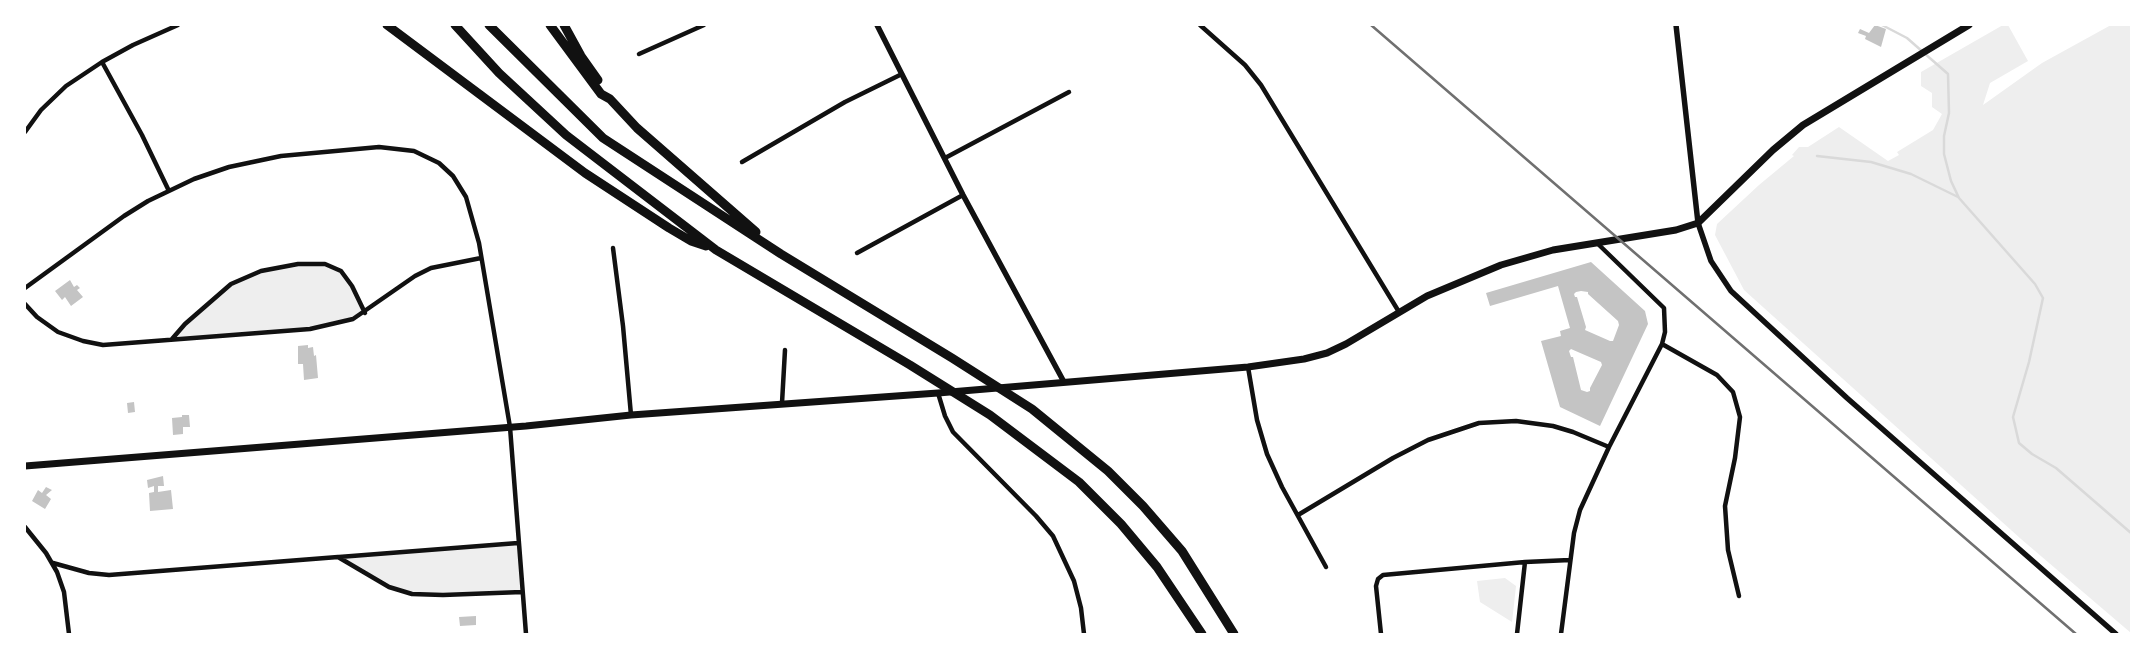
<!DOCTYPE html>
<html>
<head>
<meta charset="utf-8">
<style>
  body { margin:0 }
  #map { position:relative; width:2156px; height:659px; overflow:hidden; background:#fff; font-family:"Open Sans",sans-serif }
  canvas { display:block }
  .frame { position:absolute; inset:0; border:26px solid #fff; pointer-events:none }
</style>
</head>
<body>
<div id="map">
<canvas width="2156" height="659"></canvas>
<div class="frame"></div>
</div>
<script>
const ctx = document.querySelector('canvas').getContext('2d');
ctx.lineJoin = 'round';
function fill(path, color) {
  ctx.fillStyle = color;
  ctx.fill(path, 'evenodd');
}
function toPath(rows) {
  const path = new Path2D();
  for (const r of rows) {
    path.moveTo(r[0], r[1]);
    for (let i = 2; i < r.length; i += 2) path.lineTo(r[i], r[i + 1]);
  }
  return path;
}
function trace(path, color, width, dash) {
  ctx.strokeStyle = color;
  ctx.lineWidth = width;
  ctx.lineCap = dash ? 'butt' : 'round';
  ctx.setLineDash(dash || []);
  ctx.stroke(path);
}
const green = toPath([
  [2003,25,2008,25,2028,61,1990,83,1983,105,2042,63,2111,25,2131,25,2131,633,2021,539,1744,290,1715,235,1717,224,1759,185,1794,156,1792,155,1799,147,1808,147,1839,127,1888,161,1899,155,1897,152,1933,130,1942,114,1932,107,1932,93,1921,86,1921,72],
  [319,263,341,271,365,313,328,326,173,339,221,291,261,271],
  [518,543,522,592,425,595,389,587,338,557],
  [1505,578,1516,586,1512,622,1480,602,1477,581]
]);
const stream = toPath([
  [1882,25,1907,38,1948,74,1949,113,1944,136,1944,154,1951,181,1959,198,2035,284,2043,298,2029,362,2013,417,2019,443,2032,454,2056,468,2131,533],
  [1817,156,1871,162,1911,174,1958,197]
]);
const building = toPath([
  [1875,25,1886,29,1881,47,1865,39,1866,36,1858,33,1860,29,1869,33],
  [1591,262,1645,311,1648,324,1600,426,1560,407,1541,341,1561,336,1560,331,1570,328,1558,286,1490,306,1486,293],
  [1581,291,1588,292,1588,294,1618,321,1619,325,1613,341,1610,341,1585,330,1586,327,1577,297,1575,297,1574,294,1576,292],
  [1571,349,1601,362,1602,365,1590,388,1590,391,1587,392,1581,390,1573,357,1571,357,1569,351],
  [70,280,74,287,77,285,80,288,77,290,83,297,71,306,65,297,62,300,55,291],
  [308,345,308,348,313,347,314,356,316,355,318,378,304,380,303,364,298,364,298,346],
  [134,402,135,412,128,413,127,403],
  [182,415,189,415,190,427,183,427,183,434,173,435,172,418,182,417],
  [163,476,164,486,158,486,158,492,171,490,173,509,150,511,149,493,154,492,154,486,148,488,147,480],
  [46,487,52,490,46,495,51,499,45,509,32,501,38,490,42,493],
  [476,616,476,625,460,626,459,617]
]);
const minor = toPath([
  [1200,25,1245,65,1261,85,1399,312],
  [639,54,704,25],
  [102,62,142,135,168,189],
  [25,132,41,110,66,86,102,62,133,45,178,25],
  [945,158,1069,92],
  [742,162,845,102,902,74],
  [613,248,623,326,631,415],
  [857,253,963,195],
  [25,288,124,216,148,201,194,179,229,167,281,156,379,147,414,151,439,163,453,176,466,197,479,243,510,427,526,634],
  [25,304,37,317,58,332,83,341,103,345,310,329,353,319,415,276,431,268,481,258],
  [172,339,185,324,231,284,261,271,298,264,325,264,341,271,352,286,365,313],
  [1662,344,1717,375,1733,392,1740,417,1735,458,1725,506,1728,550,1739,596],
  [1248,367,1257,420,1267,454,1282,487,1326,567],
  [938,393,945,416,953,432,1036,516,1053,536,1074,581,1081,608,1084,634],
  [782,403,785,350],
  [1298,515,1393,458,1428,440,1479,423,1516,421,1553,426,1573,432,1609,447],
  [25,527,46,553,57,572,64,592,69,634],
  [339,557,518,543],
  [1525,562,1570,560],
  [53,563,89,573,109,575,338,557,389,587,412,594,443,595,522,592],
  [1381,634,1376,586,1378,579,1383,575,1525,562,1517,634],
  [1561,634,1574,533,1580,510,1609,447,1662,344,1665,332,1664,308,1597,243]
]);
const tertiary = toPath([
  [877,25,963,195,1064,382],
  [1676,25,1698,223,1711,261,1731,291,1847,398,2116,634]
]);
const secondary = toPath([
  [25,466,526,426,631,415,938,393,1248,367,1304,359,1327,353,1346,344,1427,296,1501,265,1553,250,1676,230,1698,223,1773,150,1803,125,1969,25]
]);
const motorway = toPath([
  [387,25,585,173,669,228,691,241,706,246],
  [455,25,499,73,566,135,716,250,910,365,990,415,1079,482,1121,524,1157,567,1202,634],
  [489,25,603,138,781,254,952,358,1032,409,1108,471,1143,506,1182,551,1234,634],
  [550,25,601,94,610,99,637,128,756,232],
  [564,25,581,56,598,80]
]);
const rail = toPath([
  [1371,25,2076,634]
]);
fill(green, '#eee');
trace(stream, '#d9d9d9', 2.5);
fill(building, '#c4c4c4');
trace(minor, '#111', 4.5);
trace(tertiary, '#111', 5.5);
trace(secondary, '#111', 7);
trace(motorway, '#111', 9);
trace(rail, '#707070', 2.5);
</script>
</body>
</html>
